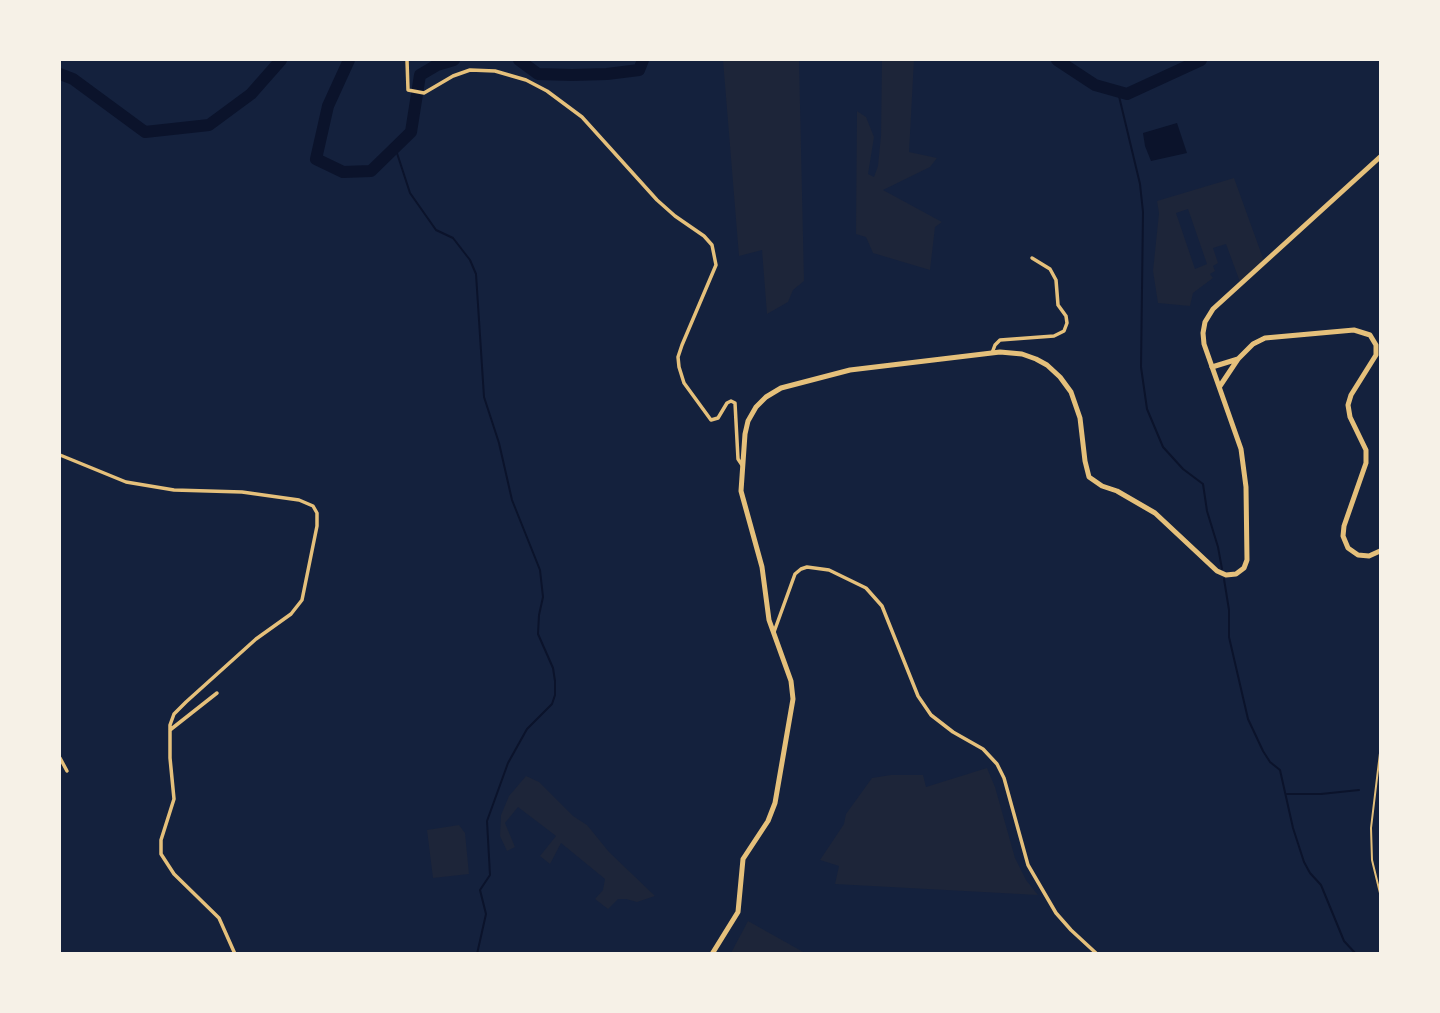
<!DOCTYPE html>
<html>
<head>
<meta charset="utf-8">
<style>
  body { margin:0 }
  #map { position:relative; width:1440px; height:1013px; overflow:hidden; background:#14213d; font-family:Quicksand,sans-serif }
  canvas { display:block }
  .frame { position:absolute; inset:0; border:61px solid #f6f1e7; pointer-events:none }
</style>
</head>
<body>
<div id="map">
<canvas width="1440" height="1013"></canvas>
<div class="frame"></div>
</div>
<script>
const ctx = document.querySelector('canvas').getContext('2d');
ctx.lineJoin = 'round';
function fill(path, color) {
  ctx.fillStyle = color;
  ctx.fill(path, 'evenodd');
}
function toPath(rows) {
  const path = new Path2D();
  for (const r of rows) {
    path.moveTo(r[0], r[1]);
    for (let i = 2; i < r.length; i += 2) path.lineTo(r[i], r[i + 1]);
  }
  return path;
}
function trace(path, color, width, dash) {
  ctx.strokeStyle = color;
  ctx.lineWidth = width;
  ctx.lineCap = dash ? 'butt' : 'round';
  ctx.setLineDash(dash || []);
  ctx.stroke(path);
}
const green = toPath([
  [723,60,799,60,804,281,793,290,788,302,767,314,762,250,739,256],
  [882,60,914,60,909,152,937,158,930,167,883,190,942,222,935,227,930,270,873,253,866,237,856,234,857,111,866,117,874,137,868,174,874,177,878,166,881,136],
  [1234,178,1264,261,1240,282,1226,244,1213,248,1218,263,1213,266,1215,271,1210,274,1213,278,1193,293,1190,306,1158,303,1153,271,1159,213,1157,201],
  [1188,209,1207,264,1195,269,1176,213],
  [987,768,995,787,1015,858,1026,880,1038,895,835,884,839,866,820,860,844,824,846,814,872,778,891,775,923,775,926,787],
  [526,776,539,782,573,816,587,825,609,852,655,896,637,902,626,899,618,899,608,909,595,899,603,890,605,879,561,843,550,864,540,856,556,836,518,807,505,823,515,847,507,851,500,836,501,815,509,796],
  [459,825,465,833,469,874,433,878,427,830],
  [748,921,805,953,731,953]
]);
const water = toPath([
  [1177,123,1187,153,1151,161,1145,146,1143,133]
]);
const stream = toPath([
  [1118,92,1140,184,1143,212,1141,367,1147,409,1163,447,1183,469,1203,484,1207,511,1218,547,1222,569],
  [395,147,410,193,436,230,453,238,470,260,476,274,484,397,499,443,512,500,540,570,543,597,539,615,538,634,553,668,555,681,555,695,552,704,527,729,508,763,487,821,490,875,480,890,486,914,477,954],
  [1224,579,1229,610,1229,637,1248,719,1263,751,1270,762,1280,770,1293,828,1304,862,1310,873,1321,885,1344,941,1356,954],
  [1287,794,1321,794,1359,790]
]);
const river = toPath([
  [349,60,328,106,316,159,343,172,371,171,411,132,420,75,437,65,454,60],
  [519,60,538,74,572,75,607,74,639,70,643,60],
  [1057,60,1095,85,1127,94,1201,60],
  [60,74,73,79,145,132,209,125,251,94,281,60]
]);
const path = toPath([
  [1380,753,1371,828,1372,860,1380,893]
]);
const minor = toPath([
  [407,60,408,90,424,93,453,76,470,70,495,71,526,80,547,91,582,117,657,200,675,216,704,236,712,245,716,265,682,345,678,357,679,367,684,383,711,420,718,418,727,403,731,401,735,403,738,459,742,465],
  [992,353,995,345,1000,340,1054,336,1064,331,1067,323,1066,316,1058,305,1056,280,1050,269,1032,258],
  [60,455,126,482,174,490,242,492,299,500,313,506,317,513,317,526,302,600,291,614,256,639,186,702,174,714,170,725,170,758,174,799,161,840,161,854,174,874,219,918,235,954],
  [774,632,795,574,801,569,807,567,829,570,866,588,882,606,918,696,931,715,953,732,983,749,997,764,1004,778,1028,865,1056,913,1071,930,1097,954],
  [170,730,217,693],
  [60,758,67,771]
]);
const secondary = toPath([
  [1212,367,1238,359],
  [1220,386,1238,359,1253,344,1265,338,1354,330,1370,335,1376,345,1376,355,1351,395,1348,405,1350,417,1366,450,1366,463,1344,526,1343,536,1348,548,1358,555,1369,556,1380,551]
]);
const primary = toPath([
  [712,954,738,912,743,859,768,821,775,803,793,699,791,681,769,620,762,567,741,491,745,434,748,421,756,407,766,397,781,388,850,370,1000,352,1022,354,1036,359,1047,365,1060,377,1071,392,1080,418,1085,461,1089,477,1102,486,1117,491,1155,513,1217,571,1226,575,1236,574,1244,568,1247,560,1246,487,1241,449,1204,344,1203,333,1205,322,1213,309,1380,157]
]);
fill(green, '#1d2539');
fill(water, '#0b132b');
trace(stream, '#0b132b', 2);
trace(river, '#0b132b', 12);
trace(path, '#e5c07b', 2);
trace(minor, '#e5c07b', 3.5);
trace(secondary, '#e5c07b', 5);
trace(primary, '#e5c07b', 5);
</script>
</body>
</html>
